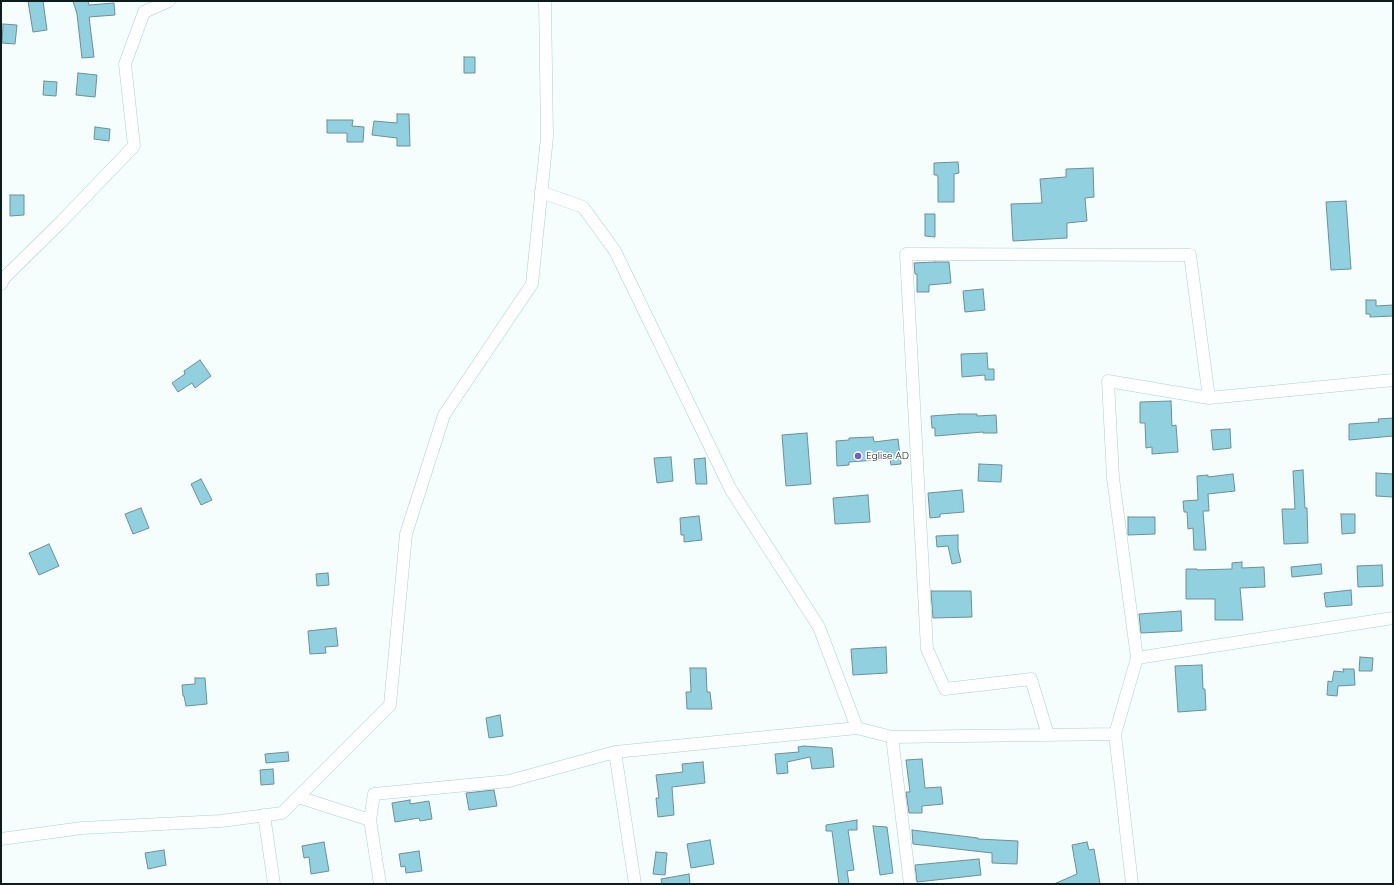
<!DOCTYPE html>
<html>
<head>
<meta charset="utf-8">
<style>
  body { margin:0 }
  #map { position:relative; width:1394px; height:885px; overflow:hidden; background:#f5fdfd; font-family:Quicksand,sans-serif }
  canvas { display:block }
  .frame { position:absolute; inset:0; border:2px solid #0d1c1c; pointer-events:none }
</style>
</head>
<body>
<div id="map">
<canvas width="1394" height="885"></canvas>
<div class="frame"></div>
</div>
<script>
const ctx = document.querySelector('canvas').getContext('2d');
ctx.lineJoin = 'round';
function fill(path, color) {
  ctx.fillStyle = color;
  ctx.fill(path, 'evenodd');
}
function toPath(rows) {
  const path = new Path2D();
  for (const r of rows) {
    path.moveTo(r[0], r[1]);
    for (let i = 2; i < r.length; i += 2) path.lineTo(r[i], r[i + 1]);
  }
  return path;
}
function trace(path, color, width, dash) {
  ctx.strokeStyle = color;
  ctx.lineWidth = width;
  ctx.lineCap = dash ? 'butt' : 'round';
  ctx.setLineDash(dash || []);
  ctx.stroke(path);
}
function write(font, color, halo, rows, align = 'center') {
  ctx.font = font + ' Quicksand,sans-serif';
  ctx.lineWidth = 3;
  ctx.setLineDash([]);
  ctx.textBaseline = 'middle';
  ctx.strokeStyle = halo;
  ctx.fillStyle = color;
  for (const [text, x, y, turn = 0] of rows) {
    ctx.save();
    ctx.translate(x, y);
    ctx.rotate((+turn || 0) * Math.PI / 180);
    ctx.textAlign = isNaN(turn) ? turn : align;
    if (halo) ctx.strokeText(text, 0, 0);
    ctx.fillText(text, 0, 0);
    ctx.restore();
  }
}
const building = toPath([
  [28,1,43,1,47,30,33,32,28,1],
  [73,1,88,1,89,5,114,3,115,15,89,17,94,57,82,58,77,14,73,1],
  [3,24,17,25,15,44,2,43,3,24],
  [464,57,475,57,475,73,464,73,464,57],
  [78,73,97,75,95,97,76,95,78,73],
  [44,81,57,82,56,96,43,95,44,81],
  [397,114,409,114,410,146,397,146,397,138,372,135,374,121,397,123,397,114],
  [327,120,353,120,352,126,364,127,363,142,347,142,347,133,327,133,327,120],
  [95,127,110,129,109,141,94,139,95,127],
  [958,162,959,173,954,174,954,202,938,202,938,177,937,175,934,175,934,163,958,162],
  [1093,168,1094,197,1085,198,1087,221,1067,223,1067,238,1013,241,1011,204,1042,203,1040,179,1066,177,1066,169,1093,168],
  [10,195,24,195,24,215,10,216,10,195],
  [1346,201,1351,269,1331,270,1326,202,1346,201],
  [925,214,935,214,935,237,925,236,925,214],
  [935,262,949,262,951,283,929,285,929,292,917,292,917,274,915,274,914,263,935,262],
  [983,289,985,310,965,312,963,291,983,289],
  [1366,300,1376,300,1376,306,1393,305,1393,316,1370,317,1370,314,1366,314,1366,300],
  [987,353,988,369,994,369,994,380,985,380,985,375,962,377,961,354,987,353],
  [200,360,211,376,195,388,192,383,178,392,172,383,185,374,184,371,200,360],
  [1171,401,1172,426,1176,425,1178,452,1152,454,1152,447,1146,448,1145,423,1140,423,1140,402,1171,401],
  [959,414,977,414,977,416,996,415,997,433,983,433,983,432,935,436,935,428,932,428,931,416,959,414],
  [1393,418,1393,436,1349,440,1349,424,1379,422,1378,419,1393,418],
  [1230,429,1231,448,1213,450,1211,430,1230,429],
  [807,433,811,484,786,486,782,435,807,433],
  [873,437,874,442,898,439,901,464,891,465,890,459,849,462,849,465,837,466,836,441,849,440,849,438,873,437],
  [671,457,673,481,657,483,654,458,671,457],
  [705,458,707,484,696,484,694,459,705,458],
  [979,464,1002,465,1001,482,978,481,979,464],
  [1303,470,1305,508,1307,508,1308,543,1284,544,1282,509,1295,509,1293,471,1303,470],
  [1376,473,1393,474,1393,497,1376,496,1376,473],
  [1233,474,1235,491,1208,494,1209,511,1203,511,1206,550,1194,550,1193,528,1188,529,1187,512,1184,512,1183,501,1198,500,1197,476,1208,475,1208,477,1233,474],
  [201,479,212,500,201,505,191,484,201,479],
  [962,490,964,512,940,514,940,517,930,518,928,493,962,490],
  [868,495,870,522,835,524,833,498,868,495],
  [141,508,149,528,133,534,125,514,141,508],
  [1341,514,1355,514,1355,533,1342,534,1341,514],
  [699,516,702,540,684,542,684,535,681,535,680,518,699,516],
  [1128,517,1155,517,1155,534,1128,535,1128,517],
  [958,535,958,549,961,562,952,564,948,546,937,547,936,536,958,535],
  [49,544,59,566,39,575,29,553,49,544],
  [1242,562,1242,568,1264,567,1265,587,1240,588,1243,620,1215,620,1215,599,1186,599,1186,569,1197,569,1197,570,1232,569,1232,563,1242,562],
  [1321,564,1322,574,1292,577,1291,567,1321,564],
  [1382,565,1383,586,1358,587,1357,566,1382,565],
  [328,573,329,585,317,586,316,574,328,573],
  [1351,590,1352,605,1326,607,1324,593,1351,590],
  [931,591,971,591,972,617,933,618,931,591],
  [1181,611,1182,631,1141,633,1139,614,1181,611],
  [336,628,338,646,325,647,326,653,310,654,308,631,336,628],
  [886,647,887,673,853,675,851,649,886,647],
  [1360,657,1373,658,1372,671,1359,671,1360,657],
  [1202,665,1203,689,1205,689,1206,710,1178,712,1175,666,1202,665],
  [690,668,706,668,707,692,710,692,712,709,687,709,686,692,691,692,690,668],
  [1343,669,1354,669,1355,685,1338,686,1337,696,1327,695,1328,681,1332,682,1334,671,1344,672,1343,669],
  [195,678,205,678,207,704,186,706,184,696,183,696,182,685,195,684,195,678],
  [500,715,503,736,489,738,486,718,500,715],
  [804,746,832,748,834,767,812,769,810,757,787,762,788,773,777,774,775,754,799,752,798,747,804,746],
  [288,752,289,761,266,763,265,754,288,752],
  [922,759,925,788,941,787,943,804,922,806,922,813,909,813,906,792,910,792,906,760,922,759],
  [703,762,705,783,672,787,674,815,658,817,656,798,659,798,656,775,683,772,682,764,703,762],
  [273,769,274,784,261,785,260,770,273,769],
  [494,790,497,806,469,810,466,793,494,790],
  [410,800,410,804,429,801,432,819,420,821,419,818,395,822,392,803,410,800],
  [857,820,857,830,848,830,854,870,847,871,849,884,839,884,832,831,826,831,826,825,857,820],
  [873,826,887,827,893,873,880,875,873,826],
  [912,830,978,838,978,839,1018,841,1017,864,992,863,992,853,913,844,912,830],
  [710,840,714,864,691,868,687,844,710,840],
  [324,842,329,871,311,874,309,857,304,858,302,846,324,842],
  [1087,842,1089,850,1094,849,1100,884,1054,884,1077,874,1072,845,1087,842],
  [164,850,166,865,148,869,145,853,164,850],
  [419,851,422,871,406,873,405,866,401,867,399,854,419,851],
  [656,852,667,853,665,875,653,874,656,852],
  [979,859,981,875,917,882,915,865,979,859],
  [689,874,690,884,662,884,661,879,689,874]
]);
const street = toPath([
  [541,192,583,207,615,251,731,490,819,627,857,728],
  [1,284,4,278,59,224,134,146,125,64,144,12,169,1],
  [1137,658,1113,478,1108,381,1209,398],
  [1115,734,1137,658,1393,618],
  [1048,735,1031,679,945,689,927,649,906,254,1190,255,1209,398,1393,380],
  [298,797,370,820,380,884],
  [264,815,274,884],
  [370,820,374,794,509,781,615,752],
  [1,839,82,828,221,821,282,813,390,705,406,534,444,415,532,284,547,137,545,1],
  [635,884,615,752,857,728,892,737],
  [910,884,892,737,1115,734,1132,884]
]);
const markers = [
  [858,456,4,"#725ed8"]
];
const poiNames = [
  ["Eglise AD",866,456]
];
fill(building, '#91d0df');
trace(building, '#6c9098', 1);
trace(street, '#a9d1d0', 13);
trace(street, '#fff', 12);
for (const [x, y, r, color] of markers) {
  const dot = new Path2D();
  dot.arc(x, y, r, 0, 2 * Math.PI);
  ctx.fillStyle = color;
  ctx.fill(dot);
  trace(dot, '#fff', 1.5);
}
write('10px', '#0d1c1c', '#fff', poiNames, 'left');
</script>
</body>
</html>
